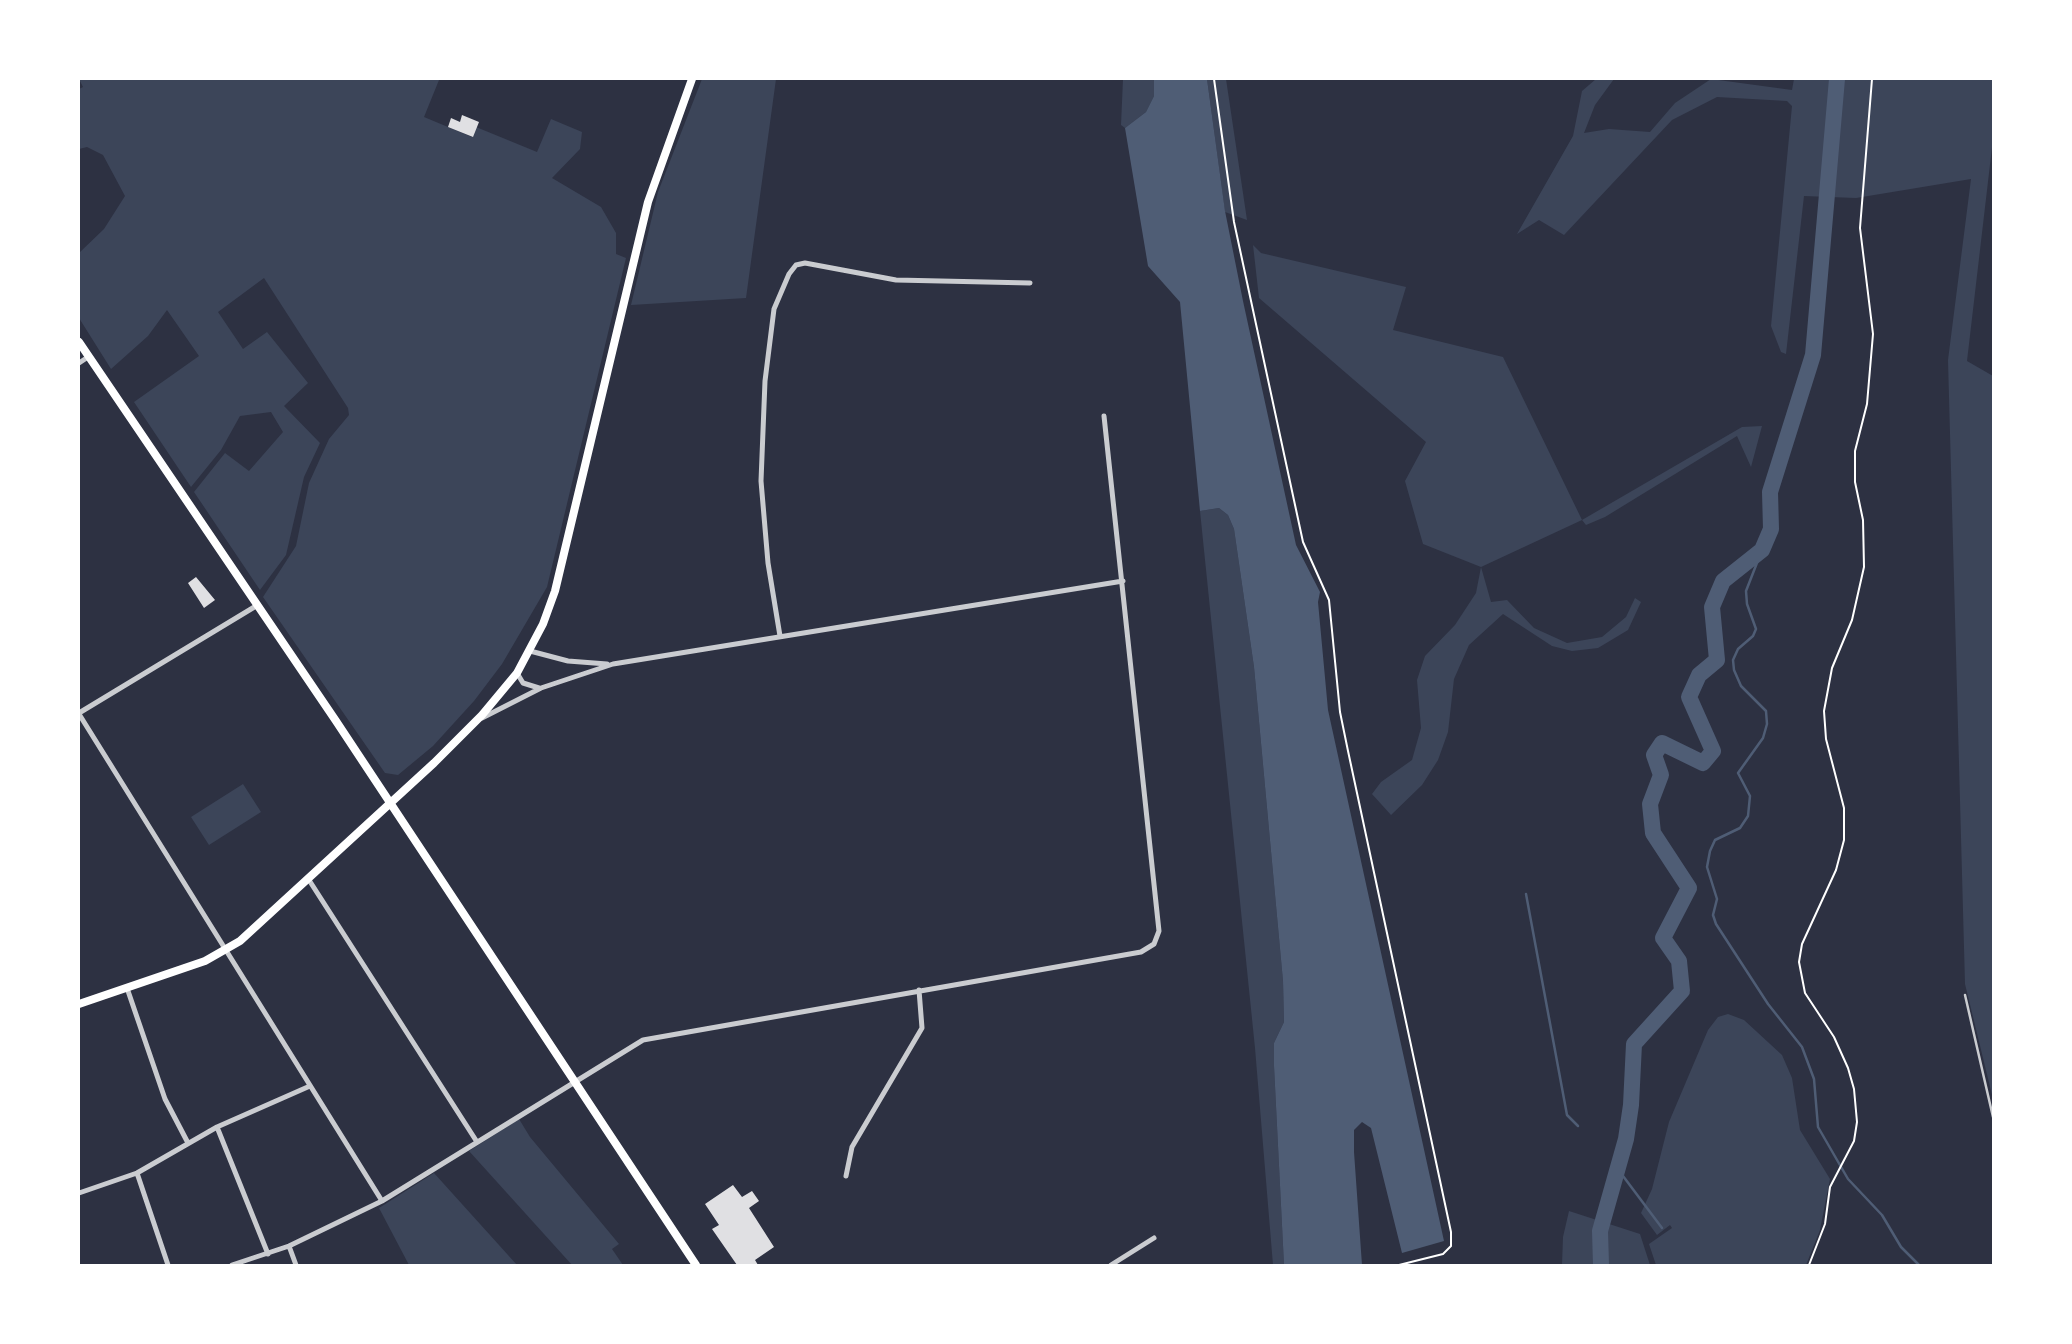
<!DOCTYPE html>
<html>
<head>
<meta charset="utf-8">
<style>
  body { margin:0 }
  #map { position:relative; width:2072px; height:1344px; overflow:hidden; background:#2d3142; font-family:"Nunito Sans",sans-serif }
  canvas { display:block }
  .frame { position:absolute; inset:0; border:80px solid #fff; pointer-events:none }
</style>
</head>
<body>
<div id="map">
<canvas width="2072" height="1344"></canvas>
<div class="frame"></div>
</div>
<script>
const ctx = document.querySelector('canvas').getContext('2d');
ctx.lineJoin = 'round';
function fill(path, color) {
  ctx.fillStyle = color;
  ctx.fill(path, 'evenodd');
}
function toPath(rows) {
  const path = new Path2D();
  for (const r of rows) {
    path.moveTo(r[0], r[1]);
    for (let i = 2; i < r.length; i += 2) path.lineTo(r[i], r[i + 1]);
  }
  return path;
}
function trace(path, color, width, dash) {
  ctx.strokeStyle = color;
  ctx.lineWidth = width;
  ctx.lineCap = dash ? 'butt' : 'round';
  ctx.setLineDash(dash || []);
  ctx.stroke(path);
}
const green = toPath([
  [79,79,436,79,439,80,424,117,472,137,476,127,537,152,551,119,582,132,580,149,552,178,601,207,616,233,616,254,626,258,547,587,502,664,474,701,433,746,398,775,385,773,263,597,296,546,309,483,329,439,349,415,348,408,264,278,218,312,243,349,267,332,308,383,284,406,320,443,304,477,286,555,260,590,194,492,225,453,249,471,283,432,271,412,240,416,221,450,191,487,134,402,199,356,167,310,148,336,111,369,79,318,79,253,104,229,125,196,103,155,87,147,79,149,79,89,83,87],
  [702,79,776,79,746,298,631,305,658,192],
  [1123,79,1154,79,1154,96,1146,112,1125,128,1121,125],
  [1207,79,1226,79,1247,220,1225,212],
  [1596,79,1614,79,1595,105,1584,133,1609,129,1650,132,1675,103,1711,79,1792,90,1794,79,1993,79,1993,139,1967,361,1993,376,1993,1099,1965,984,1948,360,1971,179,1856,198,1804,196,1786,354,1781,352,1771,326,1792,106,1787,101,1717,97,1672,120,1564,235,1539,220,1517,234,1573,136,1582,91],
  [1253,245,1261,253,1406,287,1393,330,1503,357,1582,520,1742,427,1762,426,1751,467,1737,436,1605,517,1586,525,1582,520,1481,567,1491,602,1507,600,1534,628,1567,643,1602,637,1626,617,1635,598,1641,602,1628,630,1598,648,1572,651,1552,646,1503,614,1469,645,1454,679,1448,732,1438,760,1422,785,1391,815,1372,794,1381,782,1412,760,1421,728,1417,680,1425,656,1455,625,1476,593,1481,567,1423,544,1405,481,1426,442,1259,298],
  [1219,508,1228,515,1234,529,1254,667,1283,981,1284,1022,1274,1043,1274,1066,1284,1265,1273,1265,1255,1048,1200,511],
  [243,784,261,812,209,845,191,817],
  [1728,1014,1744,1020,1782,1055,1792,1078,1800,1130,1830,1179,1820,1230,1806,1265,1656,1265,1649,1244,1672,1228,1670,1225,1657,1235,1641,1213,1652,1189,1669,1122,1708,1030,1718,1017],
  [519,1119,530,1137,619,1244,612,1249,623,1265,572,1265,469,1151],
  [434,1173,517,1265,409,1265,379,1208],
  [1569,1211,1640,1234,1650,1265,1562,1265,1563,1237]
]);
const water = toPath([
  [1154,79,1207,79,1225,211,1243,301,1296,545,1320,592,1318,602,1328,710,1444,1241,1402,1253,1371,1128,1362,1122,1354,1130,1354,1152,1362,1265,1284,1265,1274,1066,1274,1043,1284,1022,1283,981,1254,667,1234,529,1228,515,1219,508,1200,511,1180,302,1148,266,1125,128,1146,112,1154,96]
]);
const stream = toPath([
  [1762,550,1746,591,1747,604,1756,629,1753,636,1738,649,1733,660,1734,670,1741,686,1766,711,1767,724,1763,738,1738,773,1750,796,1748,816,1740,828,1715,840,1710,851,1707,867,1717,899,1713,915,1716,924,1768,1004,1802,1047,1814,1079,1818,1127,1848,1179,1882,1215,1901,1247,1919,1265],
  [1526,894,1567,1115,1578,1126],
  [1617,1168,1662,1228]
]);
const river = toPath([
  [1601,1265,1600,1231,1626,1139,1631,1105,1634,1044,1682,991,1679,961,1663,938,1689,888,1653,833,1650,804,1661,775,1654,755,1662,743,1703,763,1713,751,1689,697,1699,675,1717,660,1712,607,1723,581,1762,550,1771,529,1770,492,1813,355,1837,79]
]);
const building = toPath([
  [462,115,479,122,473,137,448,127,451,118,460,122],
  [196,577,215,600,204,608,188,583],
  [733,1185,742,1197,752,1191,759,1201,749,1208,774,1247,755,1260,758,1265,737,1265,712,1229,719,1225,705,1204]
]);
const path = toPath([
  [1214,79,1234,222,1303,542,1329,600,1340,712,1348,751,1451,1232,1451,1246,1443,1254,1399,1265],
  [1809,1265,1825,1224,1830,1187,1854,1141,1857,1122,1854,1089,1848,1068,1834,1037,1805,993,1799,962,1802,944,1836,870,1844,840,1844,808,1826,739,1824,711,1832,668,1852,620,1864,567,1863,520,1855,482,1855,451,1867,404,1873,334,1860,228,1872,79]
]);
const service = toPath([
  [1965,995,1993,1117]
]);
const minor = toPath([
  [79,363,88,357],
  [780,636,768,563,761,481,765,381,774,309,789,274,796,265,805,263,896,280,1030,283],
  [530,651,568,661,607,664],
  [517,673,523,683,539,688],
  [79,713,256,606],
  [79,714,382,1201],
  [482,718,541,688,613,664,1123,581],
  [309,880,477,1142],
  [127,988,165,1099,188,1143],
  [217,1127,268,1254],
  [137,1173,168,1265],
  [846,1176,852,1147,922,1028,919,990],
  [79,1193,137,1173,217,1127,310,1086],
  [289,1246,296,1265],
  [232,1265,289,1246,382,1201,643,1040,1141,952,1154,944,1159,931,1104,416],
  [1111,1265,1154,1238]
]);
const secondary = toPath([
  [79,342,336,721,696,1265],
  [79,1004,205,961,240,941,434,763,482,715,517,673,543,624,555,591,648,202,692,79]
]);
fill(green, '#3c4559');
fill(water, '#4f5d75');
trace(stream, '#4f5d75', 2.5);
trace(river, '#4f5d75', 16);
fill(building, '#e0e0e3');
trace(path, '#fff', 2);
trace(service, '#caccd0', 2.5);
trace(minor, '#caccd0', 5);
trace(secondary, '#fff', 8);
</script>
</body>
</html>
